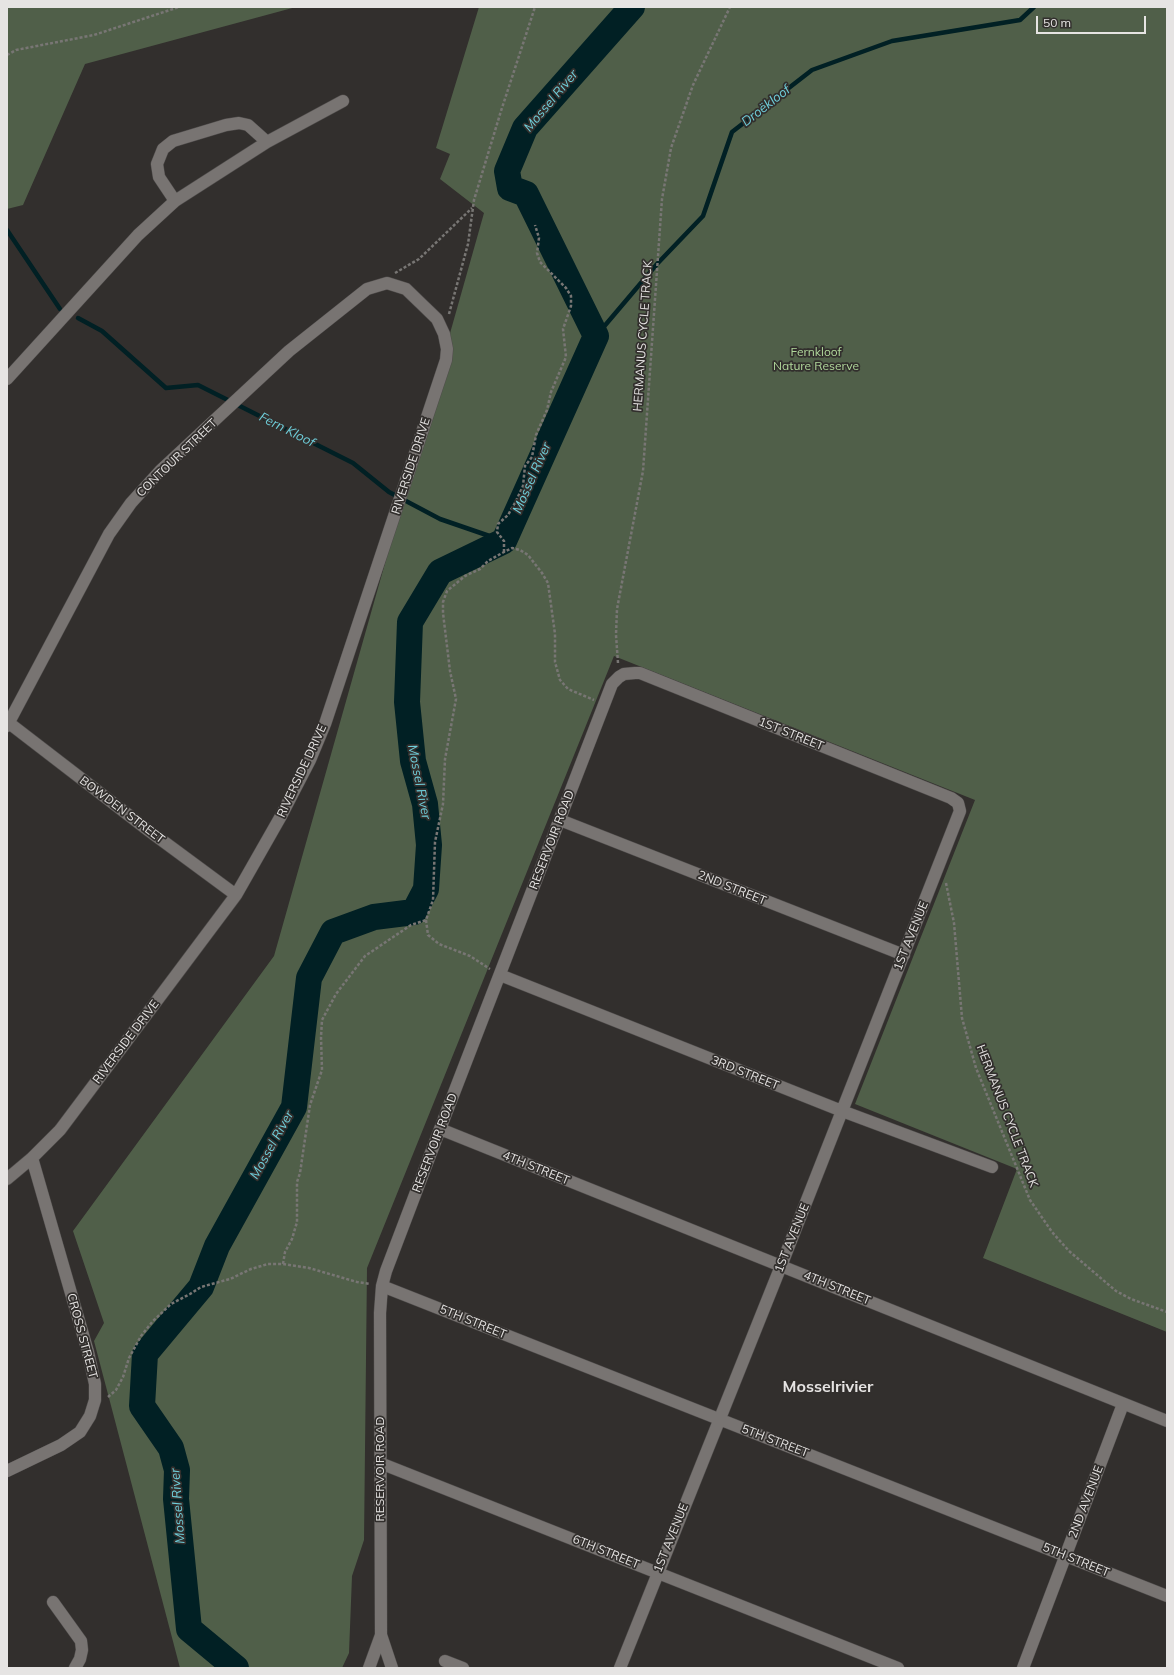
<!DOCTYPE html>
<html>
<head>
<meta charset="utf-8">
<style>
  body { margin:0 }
  #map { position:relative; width:1174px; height:1675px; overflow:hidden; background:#322f2d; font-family:Mulish,sans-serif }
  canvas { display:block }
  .frame { position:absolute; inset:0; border:8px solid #e6e4e3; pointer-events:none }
  .scale { position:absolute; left:1036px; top:16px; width:110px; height:18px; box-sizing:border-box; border:2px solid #e6e4e3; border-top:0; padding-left:5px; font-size:12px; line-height:14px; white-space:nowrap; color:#e6e4e3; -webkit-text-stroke:3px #322f2d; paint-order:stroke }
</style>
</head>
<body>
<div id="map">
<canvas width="1174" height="1675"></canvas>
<div class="frame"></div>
<div class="scale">50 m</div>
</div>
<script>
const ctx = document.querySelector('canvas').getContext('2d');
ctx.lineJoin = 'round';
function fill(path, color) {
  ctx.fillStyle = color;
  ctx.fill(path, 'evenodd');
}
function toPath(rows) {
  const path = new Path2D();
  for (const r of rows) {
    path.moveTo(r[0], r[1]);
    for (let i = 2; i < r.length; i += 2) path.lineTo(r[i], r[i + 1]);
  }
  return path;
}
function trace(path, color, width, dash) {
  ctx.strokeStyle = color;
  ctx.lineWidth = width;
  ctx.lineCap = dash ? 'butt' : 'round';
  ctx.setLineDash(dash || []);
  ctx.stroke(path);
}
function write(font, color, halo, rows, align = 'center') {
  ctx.font = font + ' Mulish,sans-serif';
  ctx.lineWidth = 3.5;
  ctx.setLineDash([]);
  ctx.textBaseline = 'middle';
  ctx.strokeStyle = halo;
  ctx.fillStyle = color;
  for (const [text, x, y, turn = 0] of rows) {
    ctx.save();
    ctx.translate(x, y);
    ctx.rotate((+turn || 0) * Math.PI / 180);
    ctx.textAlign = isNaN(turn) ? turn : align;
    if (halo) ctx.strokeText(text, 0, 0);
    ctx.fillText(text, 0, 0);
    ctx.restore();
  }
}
const green = toPath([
  [7,7,296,7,85,64,23,205,7,209],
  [479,7,1167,7,1167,1332,983,1258,1017,1169,855,1104,975,800,614,656,367,1268,364,1540,352,1576,349,1653,342,1668,180,1668,94,1341,104,1323,73,1231,274,956,484,213,440,179,450,154,436,148]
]);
const stream = toPath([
  [7,230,60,309],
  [78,318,102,331,166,388,198,385,353,463,389,492,440,519,504,541],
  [596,336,657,264,703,216,732,132,812,70,892,41,1020,20,1034,7]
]);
const river = toPath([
  [236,1668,189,1629,176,1499,177,1470,171,1448,142,1406,145,1354,201,1287,217,1246,294,1107,309,978,333,932,374,917,414,912,426,889,429,845,425,804,413,761,407,702,410,622,440,572,504,541,596,336,526,194,510,188,507,171,525,128,632,7]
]);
const path = toPath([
  [7,55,16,50,94,35,179,7],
  [395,273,419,259,472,208],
  [449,314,468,244,474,200,501,111,535,7],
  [504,552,504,541,497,532,498,524,508,515,515,503,523,486,525,466,532,457,536,435,547,410,551,392,566,357,563,329,571,306,571,296,566,288,540,262,537,253,539,238,535,225],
  [618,663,616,635,617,609,643,471,662,199,671,148,693,85,730,7],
  [946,883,954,923,962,1018,976,1068,1030,1200,1052,1232,1069,1251,1116,1291,1131,1299,1167,1312],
  [426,920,428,935,439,944,470,956,490,969],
  [283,1264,285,1252,292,1239,297,1222,297,1182,300,1173,310,1105,322,1070,321,1037,322,1020,336,994,365,956,411,925,426,920,433,900,435,842,443,804,445,759,456,699,450,671,443,613,443,602,447,591,465,576,480,569,488,561,504,552,512,548,520,550,528,555,542,573,548,583,555,634,555,662,560,680,568,689,594,700],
  [108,1397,116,1390,123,1377,129,1358,141,1336,153,1321,171,1304,190,1294,201,1287,230,1279,251,1269,268,1264,283,1264,309,1268,357,1282,370,1284]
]);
const minor = toPath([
  [175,201,159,177,157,164,163,149,173,141,226,125,239,123,248,125,267,142],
  [7,379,138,235,175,201,267,142,343,101],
  [9,723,148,830,236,895],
  [7,726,109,534,131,503,160,471,289,351,367,289,387,283,406,289,437,319,444,334,447,349,446,360,325,724,310,760,281,816,236,895,60,1130,32,1158,7,1179],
  [560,820,904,955],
  [500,975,842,1111,992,1167],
  [440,1129,1167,1421],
  [382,1286,1167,1596],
  [380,1463,898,1668],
  [7,1471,61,1445,80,1432,90,1416,95,1400,95,1384,88,1352,32,1158],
  [53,1602,81,1641,82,1650,80,1659,75,1668],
  [445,1661,463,1668],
  [369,1668,381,1635],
  [392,1668,381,1635,380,1313,382,1286,386,1271,440,1129,612,684,619,677,624,674,635,673,640,673,951,798,958,803,960,811,781,1266,620,1668],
  [1023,1668,1123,1404]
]);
const streetNames = [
  ["HERMANUS CYCLE TRACK",643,336,-86],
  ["CONTOUR STREET",177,458,-44],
  ["RIVERSIDE DRIVE",411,466,-72],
  ["1ST STREET",791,734,22],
  ["RIVERSIDE DRIVE",302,771,-65],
  ["BOWDEN STREET",122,810,37],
  ["RESERVOIR ROAD",552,840,-69],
  ["2ND STREET",732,888,22],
  ["1ST AVENUE",911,936,-68],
  ["RIVERSIDE DRIVE",126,1042,-53],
  ["3RD STREET",745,1073,22],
  ["HERMANUS CYCLE TRACK",1007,1116,69],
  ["RESERVOIR ROAD",435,1143,-69],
  ["4TH STREET",536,1168,22],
  ["1ST AVENUE",792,1238,-68],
  ["4TH STREET",837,1288,22],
  ["5TH STREET",473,1322,22],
  ["CROSS STREET",82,1336,75],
  ["5TH STREET",775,1441,21],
  ["RESERVOIR ROAD",380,1469,-90],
  ["2ND AVENUE",1086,1502,-69],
  ["1ST AVENUE",671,1538,-68],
  ["6TH STREET",606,1552,22],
  ["5TH STREET",1076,1560,22]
];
const parkNames = [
  ["Fernkloof",816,352],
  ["Nature Reserve",816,366]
];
const waterNames = [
  ["Mossel River",551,101,-50],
  ["Droëkloof",766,106,-38],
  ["Fern Kloof",287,430,27],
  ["Mossel River",532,478,-66],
  ["Mossel River",419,782,79],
  ["Mossel River",272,1145,-61],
  ["Mossel River",178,1506,-94]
];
const districtNames = [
  ["Mosselrivier",828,1387]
];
fill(green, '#505f49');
trace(stream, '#012024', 4.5);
trace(river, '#012024', 26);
trace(minor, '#4f4c4b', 13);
trace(path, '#787674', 2.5, [3, 2]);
trace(minor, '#787472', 12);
write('12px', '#e6e4e3', '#322f2d', streetNames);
write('12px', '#b1d99c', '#322f2d', parkNames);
write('italic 13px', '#6fcfdb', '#322f2d', waterNames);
write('bold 16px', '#e6e4e3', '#322f2d', districtNames);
</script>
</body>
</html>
